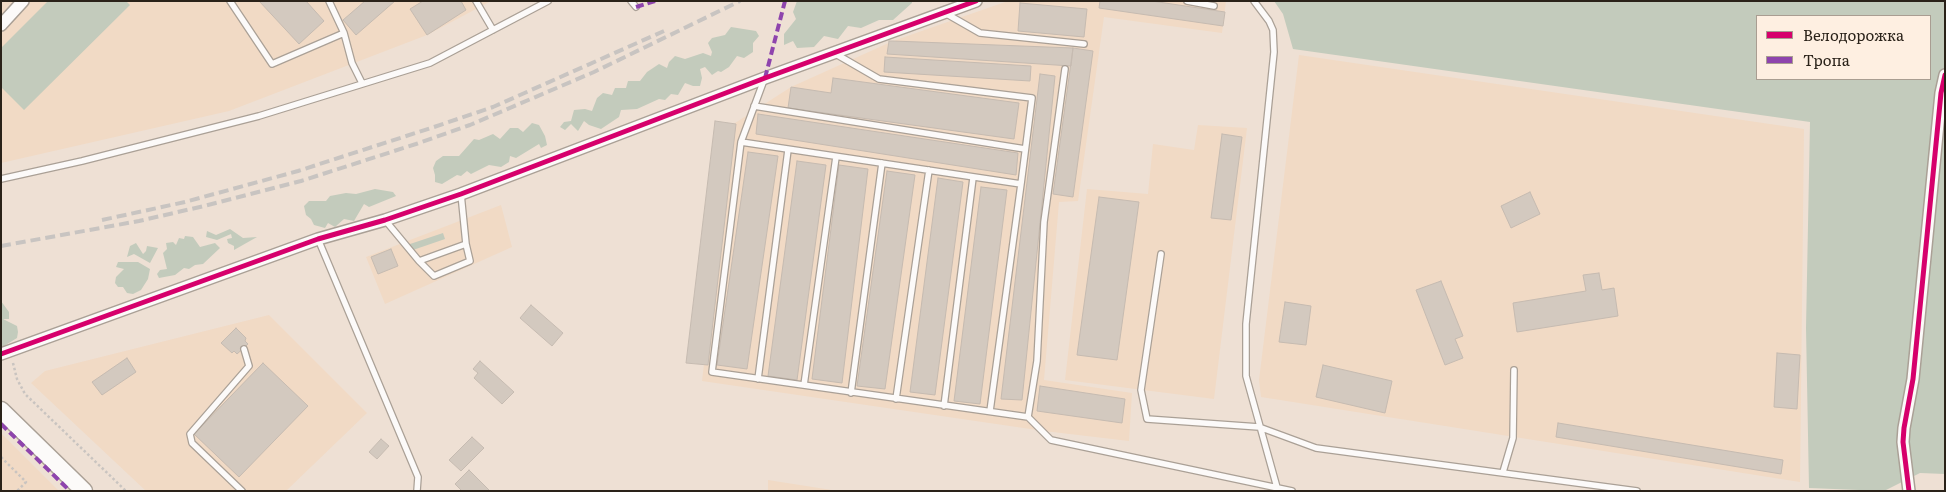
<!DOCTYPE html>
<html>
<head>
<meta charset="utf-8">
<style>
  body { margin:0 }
  #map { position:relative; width:1946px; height:492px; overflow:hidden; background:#eee0d4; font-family:Literata,serif }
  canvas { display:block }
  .frame { position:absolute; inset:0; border:2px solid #2a2219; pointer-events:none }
  .legend { position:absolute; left:1756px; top:15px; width:175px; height:65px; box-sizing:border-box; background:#feefe1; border:1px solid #a99d91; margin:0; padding:6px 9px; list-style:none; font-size:15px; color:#2a2219 }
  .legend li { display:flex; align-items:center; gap:10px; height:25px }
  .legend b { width:25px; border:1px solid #a99d91 }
</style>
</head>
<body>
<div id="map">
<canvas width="1946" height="492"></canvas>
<div class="frame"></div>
<ul class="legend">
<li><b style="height:6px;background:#d6006c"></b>Велодорожка</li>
<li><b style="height:6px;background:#8e44ad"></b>Тропа</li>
</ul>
</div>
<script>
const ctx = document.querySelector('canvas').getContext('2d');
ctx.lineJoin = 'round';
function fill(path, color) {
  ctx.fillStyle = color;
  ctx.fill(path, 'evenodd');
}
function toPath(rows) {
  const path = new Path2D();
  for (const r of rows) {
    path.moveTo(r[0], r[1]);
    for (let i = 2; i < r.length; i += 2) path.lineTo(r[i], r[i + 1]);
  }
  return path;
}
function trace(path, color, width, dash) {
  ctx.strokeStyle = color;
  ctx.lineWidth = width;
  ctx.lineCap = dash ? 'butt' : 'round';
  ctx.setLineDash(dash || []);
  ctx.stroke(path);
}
const built = toPath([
  [1,1,491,1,427,35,229,111,1,163],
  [1008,1,1226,1,1222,33,1104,17,1078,201,1059,202,1044,380,1132,393,1129,441,1044,431,702,381,732,125,791,87,893,41],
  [1299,55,1804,129,1800,482,1261,397,1259,380],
  [1198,125,1247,128,1214,399,1065,380,1087,189,1148,194,1153,144,1194,150],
  [501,205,512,247,385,304,366,257],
  [269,315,367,413,286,491,146,491,31,383,45,371],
  [1,433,59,491,1,491],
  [768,480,838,491,768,491]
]);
const green = toPath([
  [48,1,126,1,130,5,24,110,1,87,1,48],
  [797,1,912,1,912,3,893,20,879,20,861,28,848,26,838,39,824,36,814,47,797,48,793,41,784,45,784,34,796,19,793,12],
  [1274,1,1945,1,1945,474,1920,473,1884,491,1809,488,1806,328,1810,122,1293,49,1283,14],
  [1757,16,1930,16,1930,79,1757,79],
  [731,27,756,31,759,36,753,43,753,52,744,58,737,56,729,67,721,72,718,71,712,75,705,67,700,69,702,78,700,86,693,86,685,83,678,95,671,94,665,100,659,99,637,109,621,110,619,117,601,129,589,125,584,121,578,131,571,124,565,130,560,127,564,122,571,121,574,110,585,109,592,111,597,98,603,93,612,95,615,88,626,88,628,81,640,81,647,72,659,64,667,68,669,62,675,56,685,59,703,53,711,56,712,52,708,43,712,38,725,35],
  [532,123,539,125,545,136,547,145,541,148,539,144,516,158,510,156,509,162,501,167,489,165,471,174,467,171,461,176,457,175,442,184,435,182,435,175,433,168,436,161,443,156,459,156,474,139,479,140,493,134,500,139,510,128,518,128,523,132],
  [375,189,393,192,396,196,369,207,364,204,354,221,344,219,335,227,328,223,325,228,314,225,311,219,306,215,304,206,309,201,326,201,330,196,346,193,356,194],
  [230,229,243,238,257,237,234,250,234,246,228,243,227,239,232,238,231,234,217,240,206,237,207,231,216,235],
  [443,233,445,239,413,250,409,246,410,244],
  [185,236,193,237,200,247,215,243,220,248,203,264,195,265,189,269,184,268,175,275,159,278,157,274,160,270,167,269,163,253,167,249,166,243,173,242,176,245,179,238,184,239],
  [136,243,143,254,146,251,147,246,158,248,150,263,134,254,127,257,130,246],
  [118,262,138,262,150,269,148,279,141,290,133,294,127,293,123,287,118,287,115,283,116,277,124,269,116,267],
  [1,301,9,312,9,319,3,319,17,326,18,332,17,338,4,346,1,346]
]);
const building = toPath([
  [259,1,306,1,324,21,299,44,259,1],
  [365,1,395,1,356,35,343,20,365,1],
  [423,1,461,1,466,10,427,35,410,9,423,1],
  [1100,1,1152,1,1225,12,1223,26,1099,8,1100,1],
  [1020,3,1087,9,1084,37,1018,31,1020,3],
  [889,41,893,41,1073,48,1071,66,887,54,889,41],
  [1073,48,1093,51,1073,197,1053,194,1073,48],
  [885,57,1031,66,1030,81,884,72,885,57],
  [1040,74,1055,76,1022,400,1001,399,1040,74],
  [833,78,1019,103,1014,139,788,108,791,87,831,93,833,78],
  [758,114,1018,153,1016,175,756,134,758,114],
  [715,121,736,124,708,365,686,363,715,121],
  [1222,134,1242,137,1231,220,1211,218,1222,134],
  [748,152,778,156,747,369,717,365,748,152],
  [797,161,826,165,797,380,768,376,797,161],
  [839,165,868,169,842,383,812,379,839,165],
  [887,171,915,175,885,389,857,386,887,171],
  [938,178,963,182,935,395,910,392,938,178],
  [981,187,1007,190,980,404,954,401,981,187],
  [1530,192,1540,214,1511,228,1501,206,1530,192],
  [1099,197,1139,202,1117,360,1077,355,1099,197],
  [391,249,398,266,378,274,371,257,391,249],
  [1599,273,1602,290,1614,288,1618,316,1517,332,1513,303,1586,291,1583,275,1599,273],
  [1441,281,1463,336,1455,339,1463,358,1445,365,1416,290,1441,281],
  [1285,302,1311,306,1306,345,1279,342,1285,302],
  [531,305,563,333,552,346,520,318,531,305],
  [236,328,246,338,245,341,248,344,237,354,234,351,232,353,221,343,236,328],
  [1777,353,1800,355,1797,409,1774,407,1777,353],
  [127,358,136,372,102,395,92,382,127,358],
  [480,361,514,392,502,404,474,378,478,373,473,369,480,361],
  [263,363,308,406,239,477,194,434,263,363],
  [1323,365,1392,381,1385,413,1316,397,1323,365],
  [1040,386,1125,399,1122,423,1037,411,1040,386],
  [1558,423,1783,460,1781,474,1556,437,1558,423],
  [472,437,484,448,461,471,449,460,472,437],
  [381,439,389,446,377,459,369,452,381,439],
  [469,470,490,491,462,491,455,484,469,470]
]);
const path = toPath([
  [13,363,17,379,25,394,126,491],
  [1,457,26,482,17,491]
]);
const service = toPath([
  [230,1,272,64,344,33],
  [329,1,344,33,352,63,362,83],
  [476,1,493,30],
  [631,1,636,7],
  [1187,1,1214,6],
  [1254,1,1269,21,1273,30,1274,52,1246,324,1246,376,1278,491],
  [945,13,980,33,1084,44],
  [834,53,879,79,1032,98,1021,184],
  [764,80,741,142,712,372,1028,417,1051,440,1292,491],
  [754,106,1025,149],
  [741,142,1021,184,990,411],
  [1,179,82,161,259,116,430,63,548,1],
  [385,220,419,261,466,244,461,194],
  [318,239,418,477,417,491],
  [1161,254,1141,390,1147,419,1259,427,1316,448,1637,491],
  [419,261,434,276,470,261,466,244],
  [758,379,788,150],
  [804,385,836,157],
  [851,393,882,163],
  [896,399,929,170],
  [944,406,973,178],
  [1028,417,1037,361,1044,222,1065,69],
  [1503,472,1513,438,1514,370],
  [242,491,192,443,190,434,249,366,244,349]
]);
const minor = toPath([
  [1,25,23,1],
  [1,354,318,239,385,220,461,194,765,78,976,1],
  [1909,491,1903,442,1904,428,1913,379,1941,93,1945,75]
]);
const secondary = toPath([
  [1,410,84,491]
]);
const rail = toPath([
  [102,220,185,202,298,171,434,127,493,107,664,31],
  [1,246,139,221,204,206,301,181,416,144,470,125,594,72,740,1]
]);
const quiet = toPath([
  [636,7,655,1],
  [765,78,785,1],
  [1,424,70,491]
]);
const cycleway = toPath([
  [1,354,318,239,385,220,461,194,765,78,976,1],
  [1909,491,1903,442,1904,428,1913,379,1941,93,1945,75]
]);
fill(built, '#f1dac5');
fill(green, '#c3cbbc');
fill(building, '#d3c9bf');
trace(building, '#c6bbb1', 1);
trace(service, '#aaa096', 8);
trace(minor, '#aaa096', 14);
trace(secondary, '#aaa096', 19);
trace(path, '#c9c4c0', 2.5, [2.5, 2.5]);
trace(service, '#fcfaf9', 5.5);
trace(minor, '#fcfaf9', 11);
trace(secondary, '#fcfaf9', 16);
trace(rail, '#c8c4c1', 4, [10, 5]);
trace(quiet, '#8e44ad', 4, [8, 4]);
trace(cycleway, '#d6006c', 5);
</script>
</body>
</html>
